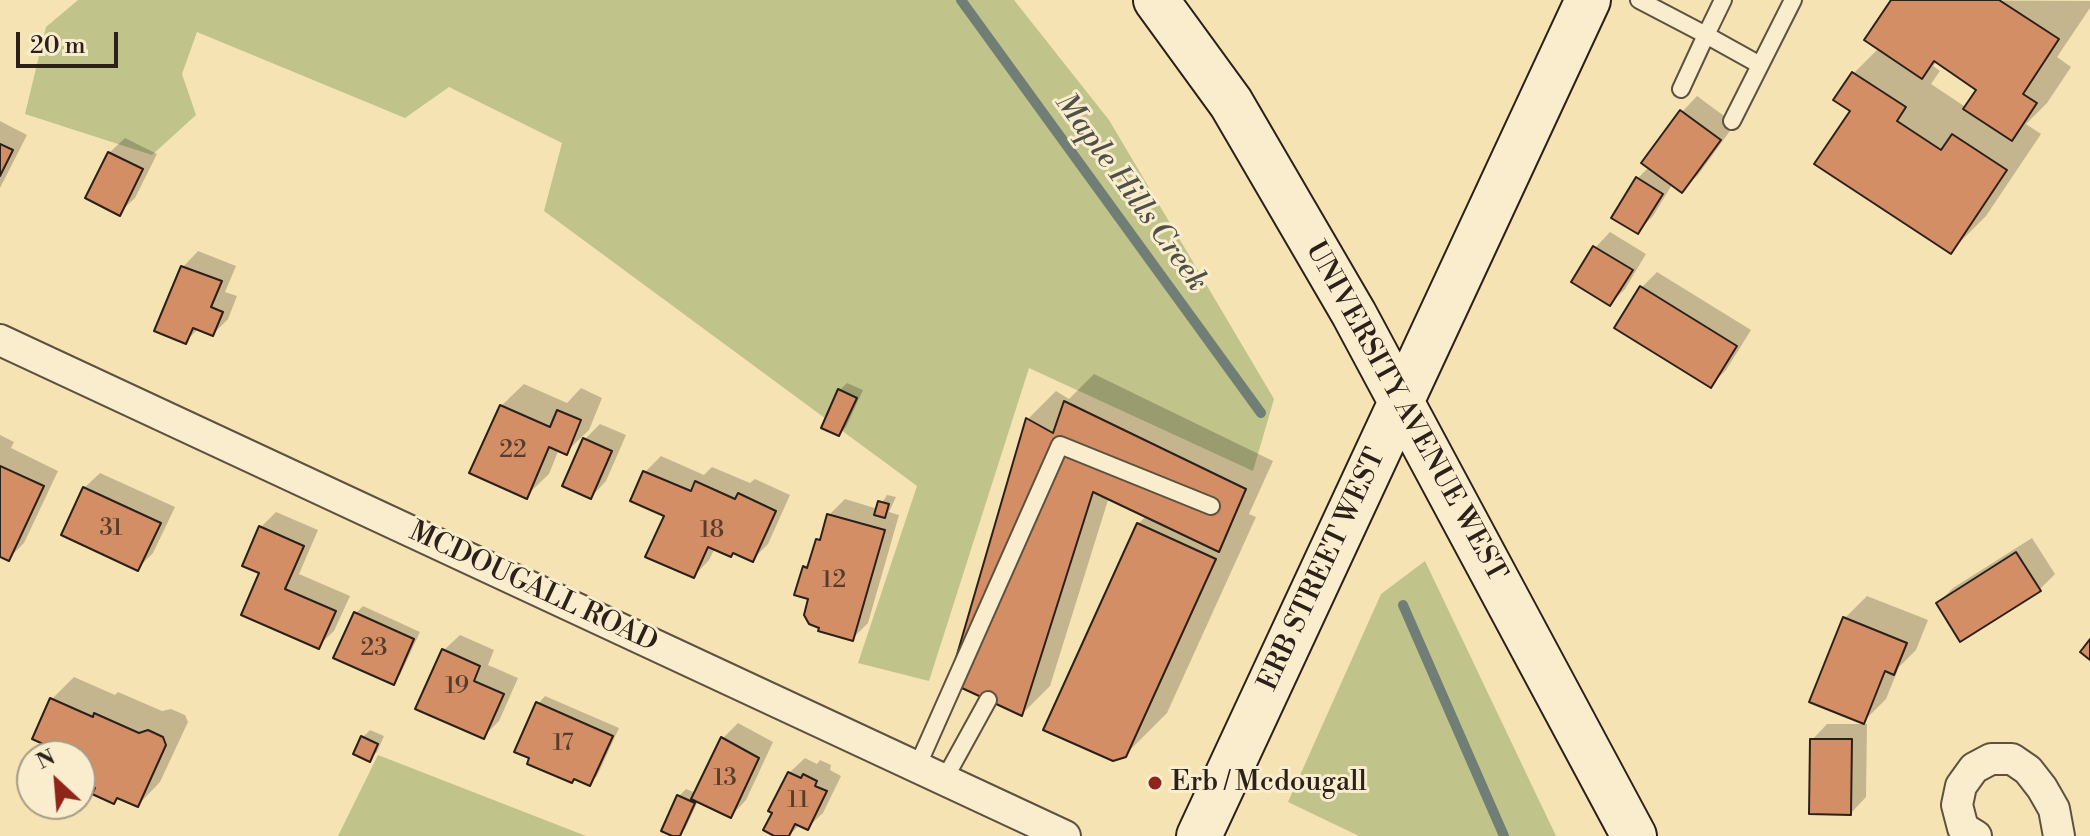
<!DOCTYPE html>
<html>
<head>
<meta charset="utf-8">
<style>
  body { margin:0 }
  #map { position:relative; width:2090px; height:836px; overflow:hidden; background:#f6e3b3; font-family:"Libre Bodoni",serif }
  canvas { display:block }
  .north { position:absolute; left:16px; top:740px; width:80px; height:80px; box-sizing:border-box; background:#f9edce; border:2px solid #a79b86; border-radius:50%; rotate:334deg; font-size:22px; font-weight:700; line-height:32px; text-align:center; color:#2c201a }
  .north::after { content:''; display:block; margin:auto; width:28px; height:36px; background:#8f2418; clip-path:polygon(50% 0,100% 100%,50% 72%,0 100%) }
  .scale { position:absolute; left:16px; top:32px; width:102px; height:36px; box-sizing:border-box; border:4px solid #2c201a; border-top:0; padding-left:10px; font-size:24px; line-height:28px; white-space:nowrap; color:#2c201a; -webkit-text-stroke:6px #f9edce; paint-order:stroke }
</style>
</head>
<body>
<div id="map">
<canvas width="2090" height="836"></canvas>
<div class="north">N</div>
<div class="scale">20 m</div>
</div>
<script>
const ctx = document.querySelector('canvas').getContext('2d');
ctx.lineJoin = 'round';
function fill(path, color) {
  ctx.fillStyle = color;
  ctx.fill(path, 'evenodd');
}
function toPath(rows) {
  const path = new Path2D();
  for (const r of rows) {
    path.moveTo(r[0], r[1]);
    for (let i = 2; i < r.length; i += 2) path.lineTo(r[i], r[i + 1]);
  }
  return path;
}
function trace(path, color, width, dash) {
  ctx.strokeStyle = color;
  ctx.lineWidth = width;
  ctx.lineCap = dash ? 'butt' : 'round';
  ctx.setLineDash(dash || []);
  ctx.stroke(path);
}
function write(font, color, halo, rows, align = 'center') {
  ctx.font = font + ' "Libre Bodoni",serif';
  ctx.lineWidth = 6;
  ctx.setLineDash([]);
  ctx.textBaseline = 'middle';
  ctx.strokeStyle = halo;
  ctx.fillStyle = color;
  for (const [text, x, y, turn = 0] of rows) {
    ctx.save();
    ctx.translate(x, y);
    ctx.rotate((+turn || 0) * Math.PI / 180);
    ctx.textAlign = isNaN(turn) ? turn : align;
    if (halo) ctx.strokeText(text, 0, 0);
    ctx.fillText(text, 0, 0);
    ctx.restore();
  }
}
const green = toPath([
  [78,0,1014,0,1109,120,1274,399,1253,471,1029,368,929,681,858,663,917,486,544,211,562,143,449,87,405,118,197,32,182,74,196,115,152,155,25,114,46,27],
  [1425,561,1556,836,1359,836,1288,802,1381,594],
  [378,755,586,836,338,836]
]);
const shadow = toPath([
  [1893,0,2090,1,2090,8,2057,57,2071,67,2047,103,2026,124,2041,134,1986,216,1951,251,1852,110,1836,100,1854,73,1879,48],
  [1937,61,1979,89,1967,108,1931,84,1940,71,1933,66],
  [1697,96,1735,124,1698,175,1682,190,1673,183,1653,216,1637,232,1638,178,1650,166,1682,112],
  [0,121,27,135,0,188],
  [125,138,157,154,135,198,119,213,109,153],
  [1610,232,1646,254,1625,289,1610,304,1595,248],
  [198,251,236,266,225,292,237,296,228,319,213,334,199,328,185,342,183,267],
  [1657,272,1751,330,1726,370,1711,385,1642,287],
  [1094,374,1273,461,1249,514,1256,517,1167,713,1125,755,1138,524,1147,515,1109,497,1050,686,1022,714,1028,419,1056,391,1069,399],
  [847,383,863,390,846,427,839,434,840,390],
  [524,384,567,403,581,388,602,398,589,430,566,452,559,449,549,474,526,496,501,406],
  [600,424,626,435,606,481,591,497,585,439],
  [0,435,14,442,11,448,58,471,24,543,8,559,0,555],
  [661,456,704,475,712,467,750,483,755,479,790,495,768,544,753,559,734,551,715,548,709,560,694,576,666,515,633,500,645,472],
  [100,473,175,507,153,553,138,568,84,488],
  [887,495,896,497,889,512,899,515,868,623,852,639,811,598,805,567,812,560,829,515,845,499,878,509],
  [276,512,318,530,299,574,350,596,334,631,318,646,262,572,261,527],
  [2032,538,2055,574,2040,589,1938,603,1953,588],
  [1867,596,1928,620,1916,650,1899,667,1886,699,1864,721,1845,618],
  [363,606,420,632,400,675,393,682,356,613],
  [460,635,494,650,488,665,518,678,499,721,483,737,444,650],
  [74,677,115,695,118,692,162,711,171,709,185,715,188,722,160,782,138,805,119,797,114,802,97,787,80,780,80,756,75,756,52,699],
  [545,696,619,728,597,776,590,783,538,704],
  [738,723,773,742,746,800,731,816,698,801,685,829,677,836,679,796,686,789,696,793,723,738],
  [1827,724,1867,724,1866,797,1851,813,1812,740],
  [370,730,384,736,377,752,369,759,363,737],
  [805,758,817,764,820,760,831,765,830,770,841,776,823,813,807,828,800,824,789,836,779,836,789,773]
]);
const stream = toPath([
  [961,0,1261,413],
  [1403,605,1504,836]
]);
const building = toPath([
  [1891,0,1999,0,2059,39,2023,94,2037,103,2012,141,1963,109,1976,90,1934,61,1922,79,1864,40,1891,0],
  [1852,72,1906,107,1897,121,1941,150,1952,134,2007,170,1951,254,1814,164,1850,111,1833,100,1852,72],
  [1680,110,1721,140,1682,193,1641,163,1680,110],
  [0,144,13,150,0,176,0,144],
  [108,152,143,169,120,216,85,198,108,152],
  [1636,177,1663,194,1638,234,1611,218,1636,177],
  [1593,246,1633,270,1610,306,1571,282,1593,246],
  [181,266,222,281,211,307,223,312,213,336,193,328,186,344,154,331,181,266],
  [1640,286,1737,346,1711,388,1614,328,1640,286],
  [838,389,857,398,839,436,821,428,838,389],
  [1064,401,1246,489,1219,552,1093,492,1022,716,949,682,1026,418,1053,433,1064,401],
  [500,405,550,427,557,410,581,420,567,455,549,447,527,499,469,473,500,405],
  [583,438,612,451,591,499,562,486,583,438],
  [0,466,44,486,9,561,0,557,0,466],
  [643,471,691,491,695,481,735,499,738,493,776,511,753,562,733,553,731,557,708,547,694,578,645,557,664,516,630,501,643,471],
  [83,487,161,523,138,571,61,535,83,487],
  [878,501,889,504,885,518,874,515,878,501],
  [827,514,885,530,853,641,818,631,819,628,809,624,804,615,808,599,794,595,803,566,807,568,816,539,820,540,827,514],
  [1137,523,1216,559,1126,757,1113,761,1043,730,1137,523],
  [259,526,304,546,285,589,336,611,319,649,241,615,259,573,242,566,259,526],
  [2016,552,2041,591,1960,642,1936,603,2016,552],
  [354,612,414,639,394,685,333,658,354,612],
  [1843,617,1907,643,1894,675,1885,671,1864,724,1809,702,1843,617],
  [2090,639,2090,660,2080,652,2090,639],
  [442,649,480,666,474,681,504,694,484,739,415,709,442,649],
  [50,698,93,717,94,713,139,733,148,730,163,737,166,745,138,807,117,798,114,804,92,794,95,788,80,782,80,756,70,756,32,739,50,698],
  [536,702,613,736,590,786,574,779,572,783,527,764,529,758,514,752,536,702],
  [361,736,378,744,370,762,353,754,361,736],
  [721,737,759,758,731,818,691,799,721,737],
  [1810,739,1852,739,1851,815,1809,814,1810,739],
  [788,772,801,778,803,774,817,781,815,786,827,791,808,830,795,824,789,836,774,836,763,830,772,813,768,811,788,772],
  [677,795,695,803,680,836,672,836,661,831,677,795]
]);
const lane = toPath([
  [1639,0,1706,35,1723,0],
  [1681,89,1706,35,1760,65],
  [1732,121,1793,0],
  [917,767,1060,445,1211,506],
  [944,780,988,700]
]);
const street = toPath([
  [0,340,1065,836],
  [1976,836,1963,828,1957,805,1961,786,1974,768,1991,759,2012,759,2028,770,2042,788,2054,809,2059,836]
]);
const secondary = toPath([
  [1156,0,1231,103,1354,314,1634,836],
  [1199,836,1588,0]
]);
const markers = [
  [1155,783,8,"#8f2418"]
];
const numberNames = [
  ["22",513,451],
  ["31",111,529],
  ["18",712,531],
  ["12",834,581],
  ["23",374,649],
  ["19",457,687],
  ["17",563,744],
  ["13",725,779],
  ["11",798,801]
];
const streetNames = [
  ["UNIVERSITY AVENUE WEST",1405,412,61],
  ["ERB STREET WEST",1323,570,-65],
  ["MCDOUGALL ROAD",533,588,25]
];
const poiNames = [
  ["Erb / Mcdougall",1171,783]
];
const waterNames = [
  ["Maple Hills Creek",1130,193,54]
];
fill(green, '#c0c38a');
fill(shadow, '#0003');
trace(stream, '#707e76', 10);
fill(building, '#d38e65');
trace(building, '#2c201a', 2);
trace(lane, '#5e5140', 20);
trace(street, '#5e5140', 34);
trace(secondary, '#2c201a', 48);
trace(lane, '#f9edce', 16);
trace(street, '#f9edce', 30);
trace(secondary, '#f9edce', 44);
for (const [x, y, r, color] of markers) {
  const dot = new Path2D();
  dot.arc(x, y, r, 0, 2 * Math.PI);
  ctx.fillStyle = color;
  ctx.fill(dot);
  trace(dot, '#f9edce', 3);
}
write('24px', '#563c2d', null, numberNames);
write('28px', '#2c201a', '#f9edce', streetNames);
write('28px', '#2c201a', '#f9edce', poiNames, 'left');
write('italic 30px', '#4e4f48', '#f9edce', waterNames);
</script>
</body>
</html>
